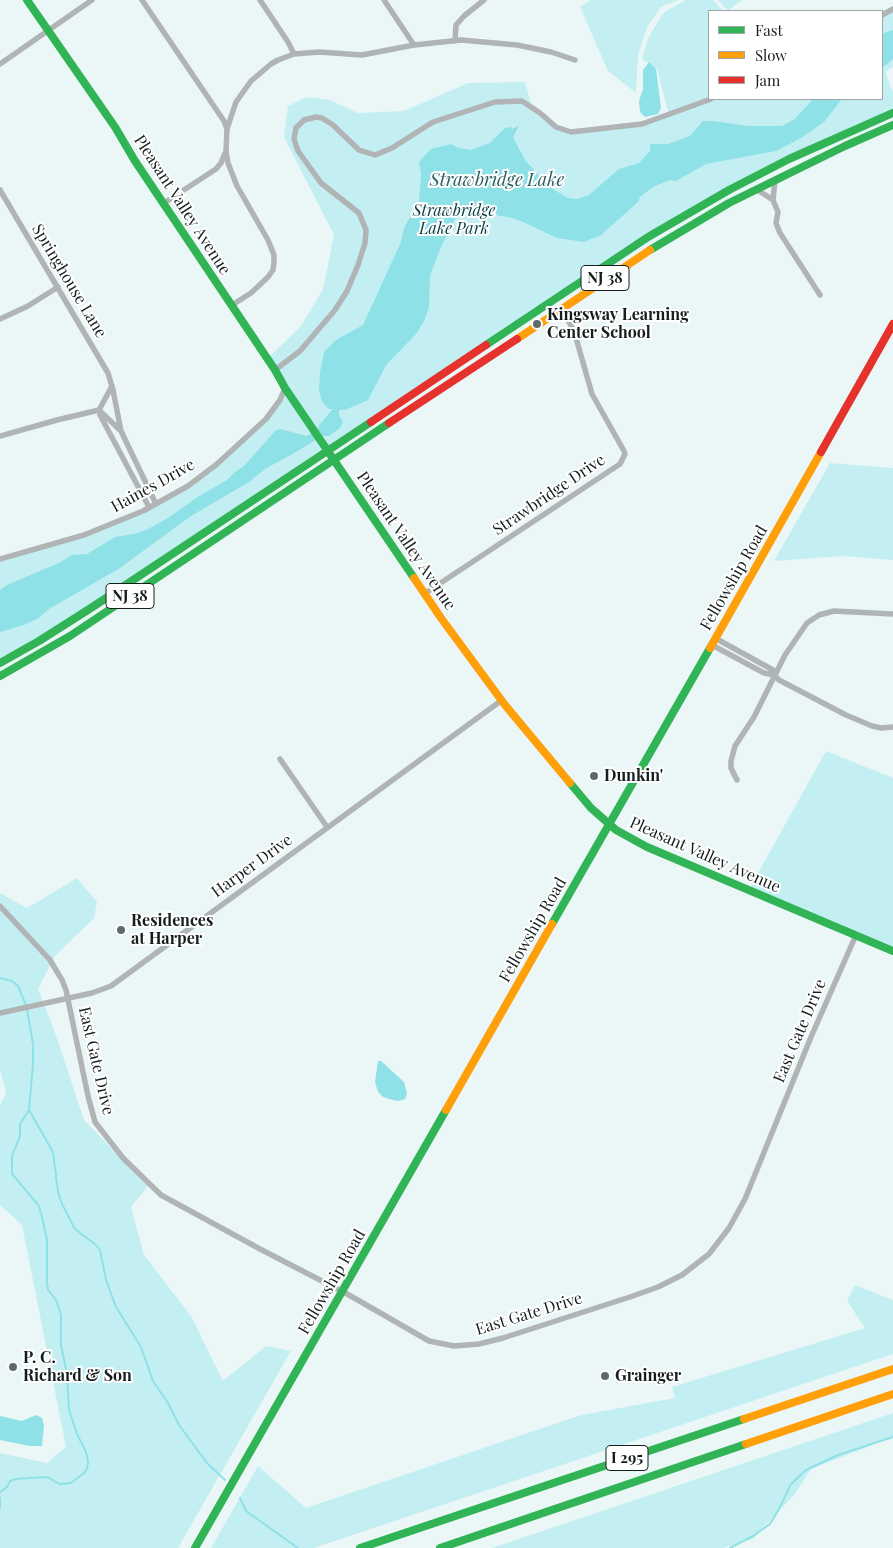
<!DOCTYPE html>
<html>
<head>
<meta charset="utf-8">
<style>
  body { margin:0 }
  #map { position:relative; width:893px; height:1548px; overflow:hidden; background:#ebf7f7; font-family:"Playfair Display",serif }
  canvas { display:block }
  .legend { position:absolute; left:708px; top:10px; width:175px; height:90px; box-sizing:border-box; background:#fff; border:1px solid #a1a5a5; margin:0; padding:6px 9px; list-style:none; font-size:15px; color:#151d1e }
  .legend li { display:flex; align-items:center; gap:10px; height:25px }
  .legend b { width:25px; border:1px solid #a1a5a5 }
</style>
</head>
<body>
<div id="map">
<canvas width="893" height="1548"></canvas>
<ul class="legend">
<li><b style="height:6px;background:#30b455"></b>Fast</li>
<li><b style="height:6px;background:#ff9f0a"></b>Slow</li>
<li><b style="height:6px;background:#e5322d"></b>Jam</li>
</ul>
</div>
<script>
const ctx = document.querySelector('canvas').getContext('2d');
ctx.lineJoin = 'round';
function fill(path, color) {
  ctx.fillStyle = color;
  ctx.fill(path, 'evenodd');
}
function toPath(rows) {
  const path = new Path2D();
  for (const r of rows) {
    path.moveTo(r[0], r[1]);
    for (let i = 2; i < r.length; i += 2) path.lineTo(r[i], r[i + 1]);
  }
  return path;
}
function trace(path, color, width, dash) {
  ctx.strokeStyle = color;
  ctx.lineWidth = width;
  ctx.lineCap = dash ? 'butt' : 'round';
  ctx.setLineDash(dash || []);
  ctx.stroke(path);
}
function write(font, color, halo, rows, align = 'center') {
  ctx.font = font + ' "Playfair Display",serif';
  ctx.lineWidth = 4;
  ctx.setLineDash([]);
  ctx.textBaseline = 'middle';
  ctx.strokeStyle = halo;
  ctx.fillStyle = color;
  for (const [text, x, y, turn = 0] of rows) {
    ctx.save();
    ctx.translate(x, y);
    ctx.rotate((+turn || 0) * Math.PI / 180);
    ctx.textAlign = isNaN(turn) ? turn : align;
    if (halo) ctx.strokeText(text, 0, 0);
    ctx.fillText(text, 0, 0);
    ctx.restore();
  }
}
const green = toPath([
  [590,0,679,0,661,7,647,27,638,55,636,93,608,71,580,7],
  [686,0,713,0,723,11,709,11,709,99,882,99,882,15,893,9,893,67,885,72,893,92,893,113,729,190,0,663,0,559,52,546,156,504,206,473,277,405,285,388,267,359,301,326,323,289,334,235,284,137,288,106,307,97,330,100,358,113,404,111,468,83,525,82,532,107,556,127,571,132,642,124,669,115,657,69,642,59,648,38,664,12],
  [718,0,742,0,728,11],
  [830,463,893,468,893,560,843,556,774,561],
  [826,751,893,778,893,953,748,891],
  [77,878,97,902,94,918,55,956,38,989,57,1038,84,1120,148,1186,131,1207,144,1255,191,1316,223,1381,266,1346,291,1351,178,1548,0,1548,0,1453,47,1463,66,1447,22,1225,0,1205,0,1105,6,1093,0,1069,0,893,27,908],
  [855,1285,893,1300,893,1354,314,1548,211,1548,258,1466,306,1508,581,1415,675,1398,672,1387,865,1328,847,1301],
  [893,1413,893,1437,811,1469,795,1494,753,1539,723,1548,492,1548]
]);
const water = toPath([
  [893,30,893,59,882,68,882,34],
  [649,62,656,69,661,108,658,114,645,117,640,112,639,101,643,89,643,70],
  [813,99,842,99,824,122,801,138,776,151,706,164,676,181,670,180,653,187,640,197,638,202,601,235,584,242,557,238,521,221,508,217,500,216,475,208,455,219,441,247,430,275,429,307,425,319,417,333,386,365,368,400,345,410,339,410,339,415,343,422,340,428,329,436,322,436,296,452,265,469,249,482,191,516,120,568,49,609,39,618,24,625,0,632,0,590,7,585,61,562,72,555,87,554,115,537,134,534,146,530,168,518,196,498,227,480,235,472,244,466,276,430,281,429,306,436,318,430,319,425,333,409,329,409,322,402,319,390,320,372,324,352,336,340,363,325,401,242,404,228,409,219,414,207,419,202,421,174,419,162,431,149,451,144,459,148,471,150,490,143,505,128,511,127,512,129,519,126,513,137,525,160,551,188,568,198,578,199,589,195,619,169,639,163,650,151,650,144,668,144,690,136,703,121,714,121,748,126,782,126,795,119],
  [378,1061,381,1061,404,1082,407,1094,405,1099,398,1101,389,1099,383,1097,378,1092,375,1082],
  [36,1415,42,1418,44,1425,42,1446,30,1446,0,1440,0,1416,22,1421]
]);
const stream = toPath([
  [0,978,12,981,18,986,26,1005],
  [27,1009,33,1044,33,1064,29,1110,53,1152,58,1192,62,1204,75,1229,96,1245,100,1250,106,1280,116,1307,141,1347,153,1381,168,1403,179,1425,207,1463,225,1480],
  [0,1492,7,1487,10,1481,16,1479,44,1477,49,1478,59,1484,71,1483,84,1473,87,1469,88,1461,86,1452,77,1434,69,1410,67,1374,61,1345,61,1315,56,1300,48,1290,47,1283,47,1240,43,1221,39,1206,12,1174,12,1156,20,1136,20,1124,29,1110],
  [0,1498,0,1508],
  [240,1498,246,1511,298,1548],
  [730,1548,753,1536,770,1524,779,1509,791,1484,806,1470,838,1455,893,1437]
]);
const street = toPath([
  [142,0,224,121,227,129],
  [260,0,288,42,294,54],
  [384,0,414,45],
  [882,15,893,9],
  [455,41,456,25,464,16,484,0],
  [0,64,92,0],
  [756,189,773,200,775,180],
  [0,190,108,373,113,390,121,431,156,504],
  [773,200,778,212,776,223,780,233,820,295],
  [164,203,216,169,221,163,225,153],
  [232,305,251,293,268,277,273,270,274,262,274,255,268,240,237,186,228,163,226,151,227,129,236,102,251,81,271,64,278,60,294,54,319,52,362,55,414,45,461,40,517,45,551,52,575,60],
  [0,319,28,306,58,287],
  [275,370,300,351,335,310,347,291,358,265,365,243,366,230,359,213,321,183,298,151,294,139,296,128,304,120,316,117,322,118,333,125,359,150,375,155,392,148,433,122,495,102,522,101,540,113,556,127,571,132,642,124,711,99],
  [112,386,99,410,100,415,149,507],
  [101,412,121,431],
  [0,436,57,420,99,410],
  [0,559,84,535,143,511,188,486,217,464,266,419,280,400,285,388],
  [424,594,620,464,625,454,624,451,592,394,574,331,561,308],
  [715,638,773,670,774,675,779,680,846,715,872,726,881,728,893,727],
  [712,645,764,673,774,675],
  [280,759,327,827],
  [737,780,731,768,731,761,735,746,754,717,785,655,807,623,819,615,834,611,893,614],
  [0,906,50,960,62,980,66,990,88,1096,95,1122,123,1158,161,1195,260,1249,349,1295,429,1341,454,1346,479,1344,503,1338,633,1296,658,1287,682,1275,709,1254,729,1228,745,1199,811,1037,856,935],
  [0,1013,92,993,111,986,502,700]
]);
const fast = toPath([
  [27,0,115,127,135,161,275,370,285,388,414,578],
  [650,250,729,203,845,146,893,125],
  [486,345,648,237,729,190,789,159,893,113],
  [0,663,39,641,91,608,371,422],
  [0,676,70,636,389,423],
  [570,783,591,808,616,830,647,847,893,951],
  [552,924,710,648],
  [195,1548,446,1110],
  [360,1548,744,1419],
  [440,1548,746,1444]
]);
const slow = toPath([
  [517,339,650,250],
  [414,578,441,618,505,705,570,783],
  [710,648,821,452],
  [446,1110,552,924],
  [744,1419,893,1369],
  [746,1444,893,1394]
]);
const jam = toPath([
  [371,422,486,345],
  [389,423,517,339],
  [821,452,893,324]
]);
const markers = [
  [537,324,5,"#60696a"],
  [594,776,5,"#60696a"],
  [121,930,5,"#60696a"],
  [13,1367,5,"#60696a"],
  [605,1376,5,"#60696a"]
];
const shields = [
  [605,278,48],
  [130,596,48],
  [627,1458,42]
];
const shieldNames = [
  ["NJ 38",605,278],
  ["NJ 38",130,596],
  ["I 295",627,1458]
];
const streetNames = [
  ["Pleasant Valley Avenue",182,205,57],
  ["Springhouse Lane",69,281,59],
  ["Haines Drive",153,486,-29],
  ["Strawbridge Drive",549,495,-34],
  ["Pleasant Valley Avenue",406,541,56],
  ["Fellowship Road",734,578,-60],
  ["Pleasant Valley Avenue",705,855,24],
  ["Harper Drive",252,866,-36],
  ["Fellowship Road",533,930,-60],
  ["East Gate Drive",800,1031,-67],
  ["East Gate Drive",96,1061,77],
  ["Fellowship Road",332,1282,-60],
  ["East Gate Drive",529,1314,-17]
];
const parkNames = [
  ["Strawbridge",454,211],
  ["Lake Park",454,229]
];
const poiNames = [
  ["Kingsway Learning",547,315],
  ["Center School",547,333],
  ["Dunkin'",604,776],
  ["Residences",131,921],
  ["at Harper",131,939],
  ["P. C.",23,1358],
  ["Richard & Son",23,1376],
  ["Grainger",615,1376]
];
const waterNames = [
  ["Strawbridge Lake",497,180]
];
fill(green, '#c4eff2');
fill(water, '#8ee1e6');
trace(stream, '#8ee1e6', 2);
trace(street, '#b0b4b5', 5.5);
trace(fast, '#30b455', 8);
trace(slow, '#ff9f0a', 8);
trace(jam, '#e5322d', 8);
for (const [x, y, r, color] of markers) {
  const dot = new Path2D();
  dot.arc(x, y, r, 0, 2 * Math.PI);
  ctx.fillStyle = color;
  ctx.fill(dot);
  trace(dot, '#fff', 2);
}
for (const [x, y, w] of shields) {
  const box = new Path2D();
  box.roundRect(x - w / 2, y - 12.5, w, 25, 4);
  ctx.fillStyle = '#fff';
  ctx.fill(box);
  trace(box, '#151d1e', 1);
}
write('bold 15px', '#151d1e', null, shieldNames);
write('16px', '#151d1e', '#fff', streetNames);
write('italic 16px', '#084043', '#fff', parkNames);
write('bold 16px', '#151d1e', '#fff', poiNames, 'left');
write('italic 18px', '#2d5f62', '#fff', waterNames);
</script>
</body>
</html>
